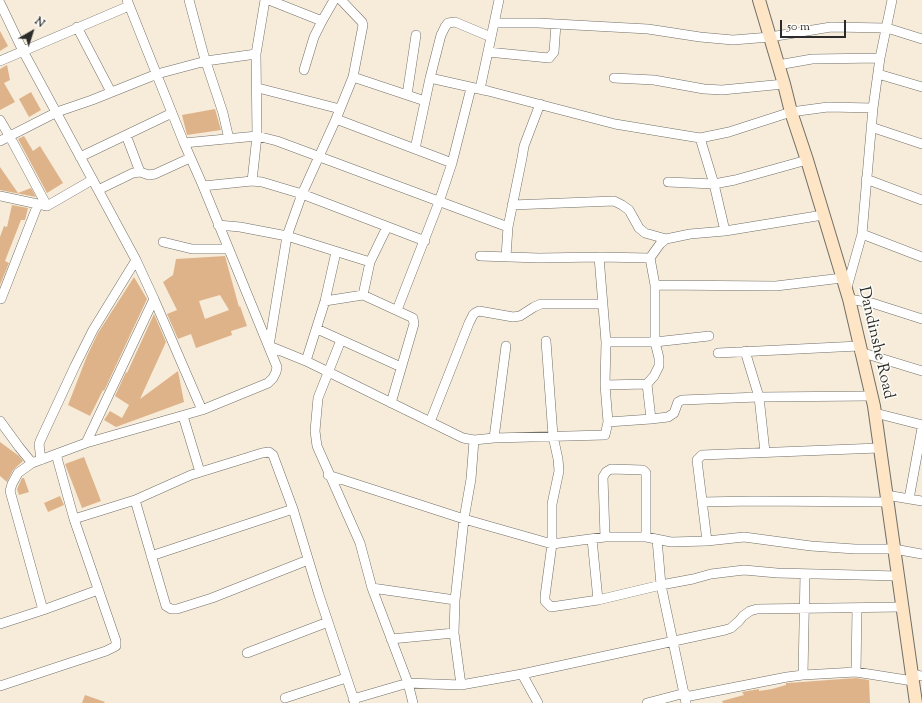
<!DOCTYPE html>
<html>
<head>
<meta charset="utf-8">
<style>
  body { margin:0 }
  #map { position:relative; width:922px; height:703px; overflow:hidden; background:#f6ecd9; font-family:"Sorts Mill Goudy",serif }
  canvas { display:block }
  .north { position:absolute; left:12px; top:12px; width:40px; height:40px; -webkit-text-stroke:3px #fdfcf7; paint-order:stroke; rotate:39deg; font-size:11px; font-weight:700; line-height:16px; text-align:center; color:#2b2b2b }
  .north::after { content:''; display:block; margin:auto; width:14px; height:18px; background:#2b2b2b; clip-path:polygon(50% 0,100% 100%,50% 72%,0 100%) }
  .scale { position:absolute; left:780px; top:20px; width:66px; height:18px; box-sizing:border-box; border:2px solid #2b2b2b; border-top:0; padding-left:5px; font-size:12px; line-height:14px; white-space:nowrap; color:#2b2b2b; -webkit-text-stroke:3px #fdfcf7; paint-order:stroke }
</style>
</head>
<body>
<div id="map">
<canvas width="922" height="703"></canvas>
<div class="north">N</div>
<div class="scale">50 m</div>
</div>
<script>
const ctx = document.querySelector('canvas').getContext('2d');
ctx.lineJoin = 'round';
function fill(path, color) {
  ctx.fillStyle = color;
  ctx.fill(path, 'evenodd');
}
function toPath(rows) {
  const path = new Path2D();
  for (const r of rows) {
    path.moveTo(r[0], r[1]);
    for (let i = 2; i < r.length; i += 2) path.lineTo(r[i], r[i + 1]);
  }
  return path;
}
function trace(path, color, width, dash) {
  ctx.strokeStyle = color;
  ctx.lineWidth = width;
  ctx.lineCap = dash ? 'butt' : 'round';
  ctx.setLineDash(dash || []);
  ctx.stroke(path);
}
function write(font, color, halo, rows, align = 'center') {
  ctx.font = font + ' "Sorts Mill Goudy",serif';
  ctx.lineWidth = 3;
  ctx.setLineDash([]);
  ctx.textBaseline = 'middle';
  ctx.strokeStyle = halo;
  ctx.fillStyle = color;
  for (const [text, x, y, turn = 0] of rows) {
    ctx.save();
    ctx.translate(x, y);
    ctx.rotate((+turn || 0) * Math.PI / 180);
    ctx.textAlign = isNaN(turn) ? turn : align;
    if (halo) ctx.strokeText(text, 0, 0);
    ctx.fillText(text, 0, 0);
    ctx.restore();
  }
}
const building = toPath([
  [0,31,8,46,0,51],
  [7,65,10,80,4,83,15,102,0,110,0,69],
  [31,92,41,110,29,117,19,99],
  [215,109,221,130,187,135,182,115],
  [24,136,33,151,40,146,63,183,47,193,18,139],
  [0,167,18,193,31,188,36,197,0,190],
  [12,205,28,208,25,220,21,220,5,261,9,263,0,285,0,237,4,226,7,227],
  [225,256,239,307,240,306,247,326,231,331,232,335,196,348,191,334,178,339,167,314,177,310,163,282,173,275,176,259],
  [220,295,229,310,205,319,199,301],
  [134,277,147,299,104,391,103,390,90,416,68,405,87,356,98,333],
  [154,314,166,342,140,399,178,371,184,402,116,427,104,420,110,411,122,418,129,405,115,396,126,372,127,373],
  [0,442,19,456,23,461,13,470,7,482,0,476],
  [84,457,101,501,82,508,65,464],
  [22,478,24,478,29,492,19,495,17,489],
  [60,496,64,505,48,512,44,503],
  [856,678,869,680,870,703,723,703,722,701,744,695,742,692,759,689,759,691,772,689,786,685,786,683,788,683],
  [85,695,105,702,104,703,82,703]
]);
const street = toPath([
  [127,0,184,143,203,186,277,367,276,372,273,378,268,383,202,410],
  [189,0,204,56,223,113,229,139],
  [269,0,322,21],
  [341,0,362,22,363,25,353,77,336,119,302,194,287,236,269,346,306,361,463,438,474,440,494,438,605,435,608,422,605,385,606,342,599,257],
  [0,3,23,51,136,260,154,299,202,410,86,443,32,463,18,473,12,484,10,491,43,610],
  [494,23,538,23,648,29,700,37,733,40,770,37,831,27,887,28,922,39],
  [77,27,111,92],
  [488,52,549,58,554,52,556,24],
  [0,61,129,6],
  [778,65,812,59,880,58],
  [304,70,314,37,322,21,334,0],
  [878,74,922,87],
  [353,77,425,101],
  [430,78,488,91,615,124,700,138,729,132,791,112,828,107,873,108],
  [614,78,654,80,704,89,722,90,784,84],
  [258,88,340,109],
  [480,89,499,0],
  [407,95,416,35],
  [336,119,452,163],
  [0,120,10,137,47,206],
  [871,127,922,144],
  [126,135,140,172],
  [700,138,714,184,725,231],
  [0,141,57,112,92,100,157,74,206,61,256,54],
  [184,143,257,136,277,141,508,227,506,257],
  [415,149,430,78,441,35,445,27,448,23,455,22,491,37],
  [80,157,172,113],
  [866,179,922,200],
  [252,181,257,136,256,54,265,0],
  [668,182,714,184,735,180,807,160],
  [203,186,252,181,262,182,302,194,425,241],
  [98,190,133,173,140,172,149,175,155,174,190,158],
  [0,196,47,206,92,180],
  [512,205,614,201,622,205,629,210,639,228,645,233,666,239],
  [218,225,240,227,287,236,370,262,363,295],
  [508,227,522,158,524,146,540,104],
  [862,234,922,257],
  [163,242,192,249,228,249],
  [480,256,539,258,599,257,650,258,655,285,776,286,842,278],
  [650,258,660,244,666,239,690,234,725,231,823,215],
  [370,262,387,227],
  [846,291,862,234,873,108,880,58,892,0],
  [1,299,38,204],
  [849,299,872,303,922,319],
  [325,301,363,295,413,318,414,324,391,403],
  [397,310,439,202,452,163,471,88],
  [317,329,401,367],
  [341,340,318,398,315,431,317,446,360,543,372,588,408,683,413,703],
  [546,341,553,436,558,459,559,471,552,504,552,544,545,596,545,601,551,607,598,600,661,585,693,579,711,574,744,570,777,573,898,576],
  [606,342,655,342,709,336],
  [745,351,759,397,765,452],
  [860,352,922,371],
  [718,353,859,346],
  [306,361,325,301,336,252],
  [605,385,647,384],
  [875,413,922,425],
  [183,416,200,472],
  [651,419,647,384,654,376,659,366,659,358,655,342,655,285],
  [0,421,19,447,32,463],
  [430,422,469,323,473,315,475,313,479,311,513,317,520,316,534,307,541,304,603,304],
  [608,422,651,419,668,417,674,413,678,402,682,400,759,397,871,396],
  [494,438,506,346],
  [86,443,154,299],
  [41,460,39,444,41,439,75,366,93,330,136,260],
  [328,475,464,519,552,544,605,537,646,537,671,542,707,541,744,537,811,546,855,549,894,549,922,554],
  [886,495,922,501],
  [909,499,922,428],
  [135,500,166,606,171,609,177,609,212,598,308,560],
  [702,502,753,501,887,502],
  [74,519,135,500,191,475,262,453,269,452,273,455,293,509,319,595,355,703],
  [605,537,603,477,606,472,611,469,643,470,646,473,646,537],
  [592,539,598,600],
  [657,539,661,585,686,703],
  [707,541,697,460,702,455,879,448],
  [151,556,293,509],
  [372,588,455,600],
  [0,624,43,610,98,590],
  [391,639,454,633],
  [247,653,328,622],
  [856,672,857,608],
  [522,674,538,703],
  [912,674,922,676],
  [803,675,805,574],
  [461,685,454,633,455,600,464,519,471,479,474,440],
  [0,686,106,651,116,646,116,641,74,519,56,454],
  [685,697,787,677,803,675,856,672,913,681],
  [285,698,346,678],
  [353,699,408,683,461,685,522,674,725,630,731,628,739,621,743,616,750,611,757,609,902,607],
  [647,703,685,693]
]);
const secondary = toPath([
  [759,0,784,84,791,112,807,160,849,299,874,406,916,703]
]);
const streetNames = [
  ["Dandinshe Road",875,343,77]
];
fill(building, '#dfb38a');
trace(street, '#726f68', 10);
trace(secondary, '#726f68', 14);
trace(street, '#fff', 9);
trace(secondary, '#fee5c5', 12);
write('16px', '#2b2b2b', '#fdfcf7', streetNames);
</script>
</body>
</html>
